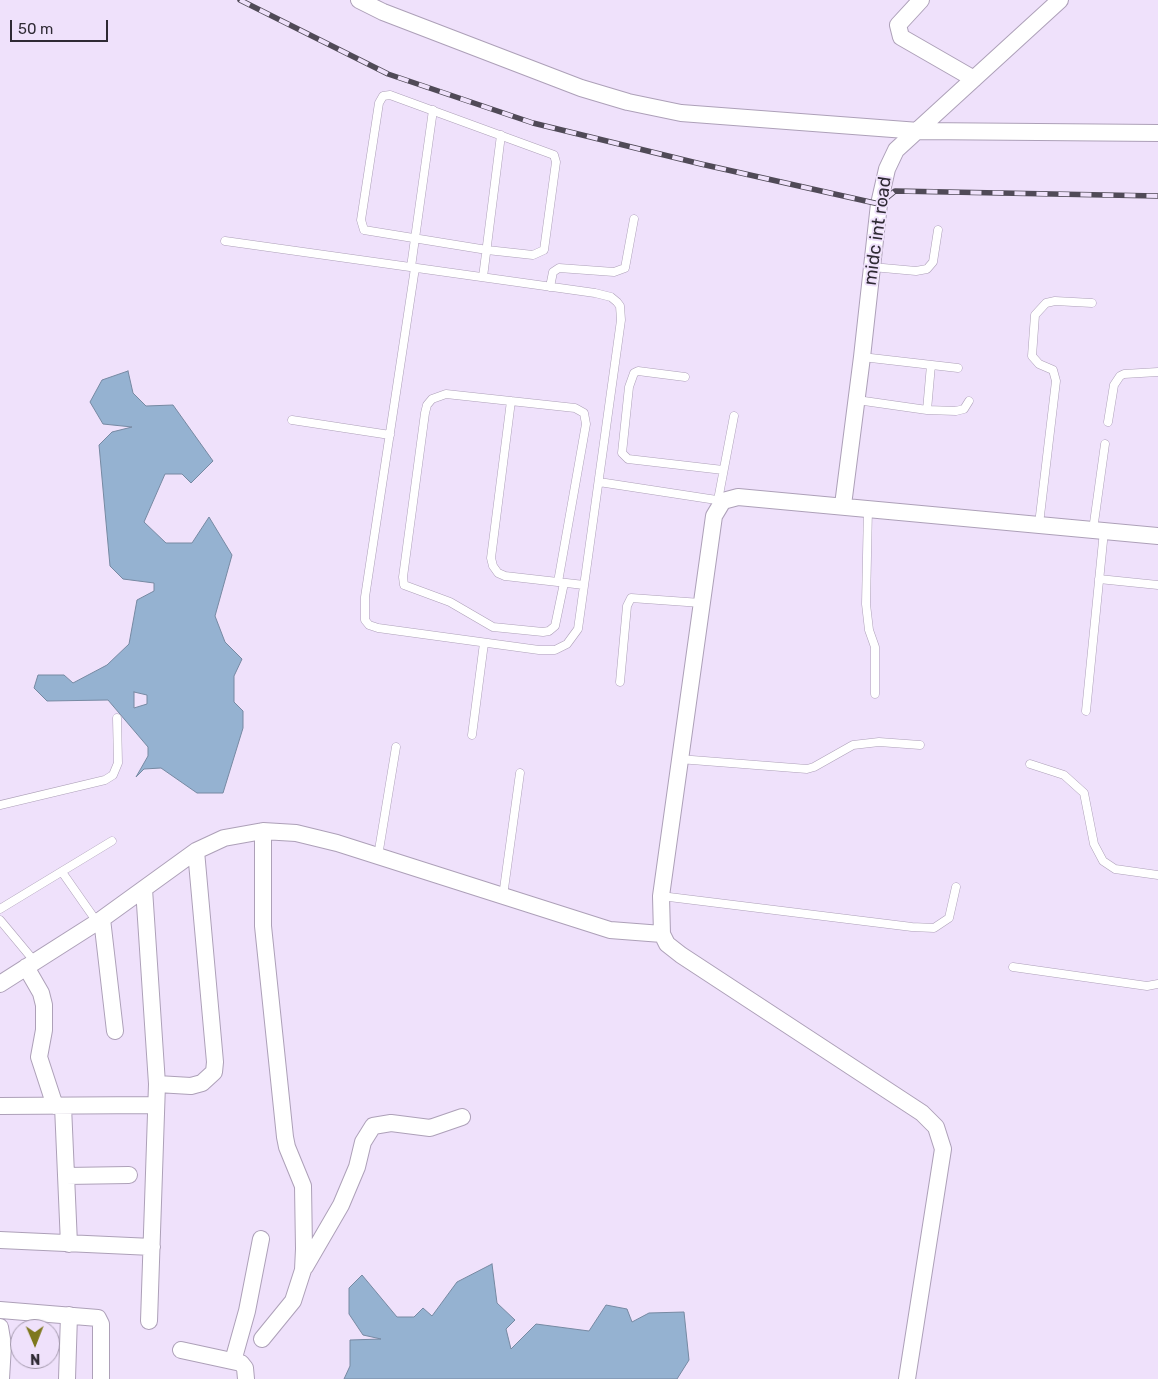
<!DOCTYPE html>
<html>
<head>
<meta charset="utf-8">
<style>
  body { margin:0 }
  #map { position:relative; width:1158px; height:1379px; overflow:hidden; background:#efe1fb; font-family:Rubik,sans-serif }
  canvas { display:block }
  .north { position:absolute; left:10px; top:1319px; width:50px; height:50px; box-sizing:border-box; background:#efe1fb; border:1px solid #a298ab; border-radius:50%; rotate:179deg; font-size:14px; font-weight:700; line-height:20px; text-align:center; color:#2f2a34 }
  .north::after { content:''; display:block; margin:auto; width:18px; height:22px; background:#7e781d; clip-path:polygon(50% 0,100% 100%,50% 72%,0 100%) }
  .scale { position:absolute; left:10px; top:20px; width:98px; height:22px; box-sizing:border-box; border:2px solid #2f2a34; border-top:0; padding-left:6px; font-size:15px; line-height:18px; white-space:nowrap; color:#2f2a34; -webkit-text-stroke:4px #efe1fb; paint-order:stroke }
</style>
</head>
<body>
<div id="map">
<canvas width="1158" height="1379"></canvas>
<div class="north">N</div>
<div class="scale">50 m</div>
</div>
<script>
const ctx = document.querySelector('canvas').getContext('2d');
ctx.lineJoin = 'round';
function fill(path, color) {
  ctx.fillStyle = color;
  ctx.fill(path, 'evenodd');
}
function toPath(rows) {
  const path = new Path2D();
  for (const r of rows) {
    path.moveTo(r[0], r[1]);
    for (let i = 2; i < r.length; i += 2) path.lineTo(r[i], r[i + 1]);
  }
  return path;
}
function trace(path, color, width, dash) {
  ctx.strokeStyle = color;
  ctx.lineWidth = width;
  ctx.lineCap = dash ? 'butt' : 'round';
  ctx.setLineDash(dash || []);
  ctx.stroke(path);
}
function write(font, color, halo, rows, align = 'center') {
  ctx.font = font + ' Rubik,sans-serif';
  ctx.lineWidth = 4;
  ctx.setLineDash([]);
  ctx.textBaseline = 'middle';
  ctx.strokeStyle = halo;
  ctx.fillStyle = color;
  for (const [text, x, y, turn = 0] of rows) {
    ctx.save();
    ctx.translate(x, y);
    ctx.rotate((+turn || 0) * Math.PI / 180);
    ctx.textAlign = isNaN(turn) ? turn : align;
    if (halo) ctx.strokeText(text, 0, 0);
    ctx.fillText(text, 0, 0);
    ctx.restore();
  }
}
const water = toPath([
  [128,371,133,393,146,406,173,405,213,461,191,483,182,474,165,474,144,522,166,543,192,543,209,517,232,555,215,616,225,642,242,659,234,676,234,702,243,711,243,728,223,793,197,793,161,768,144,769,136,777,148,756,148,747,108,700,47,701,34,688,38,675,64,675,73,683,107,665,129,644,137,600,154,591,154,583,123,579,110,566,99,445,112,432,132,427,103,424,90,402,102,380,128,371],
  [134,692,147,695,147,704,134,708,134,692],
  [492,1264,497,1303,515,1320,506,1329,511,1349,536,1324,589,1331,606,1305,627,1309,632,1322,649,1313,684,1312,689,1360,677,1379,344,1379,350,1366,350,1340,381,1339,363,1335,349,1314,349,1288,362,1275,397,1317,414,1317,423,1308,432,1316,457,1282,492,1264]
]);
const lane = toPath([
  [390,95,554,155,556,162,544,250,533,255,487,250,364,230,361,220,379,103,383,96,390,95],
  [225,241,595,293,611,297,617,302,620,306,621,320,578,629,567,644,555,650,539,650,378,628,369,625,365,620,365,597,415,268],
  [411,267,433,110],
  [872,267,916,271,927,269,933,262,938,230],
  [483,277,501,135],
  [550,287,553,272,559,268,614,272,625,268,634,219],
  [862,357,958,368],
  [685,377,638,371,634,373,629,387,622,453,628,459,723,470],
  [857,400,927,410,956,411,964,409,969,401],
  [511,401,491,558,493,566,498,573,505,576,584,585],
  [927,410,931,365],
  [292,420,390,435],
  [1108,422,1114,385,1120,376,1124,374,1158,372],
  [599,482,723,501],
  [718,500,734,416],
  [868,508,866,604,869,630,875,647,875,694],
  [1039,524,1056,381,1053,370,1039,364,1032,356,1035,315,1046,303,1055,301,1092,303],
  [1093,530,1105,444],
  [1099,579,1158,585],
  [558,582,586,424,584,413,575,408,446,394,432,399,427,405,425,413,403,577,404,585,450,602,493,627,543,632,549,631,555,626,564,583],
  [620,682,627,606,631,598,701,603],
  [1086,711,1104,531],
  [472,735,484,643],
  [679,759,807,769,814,767,853,745,879,742,920,745],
  [1030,764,1064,775,1084,793,1094,844,1103,861,1115,869,1158,875],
  [0,805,105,780,113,775,118,763,117,718],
  [378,856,396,747],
  [62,872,97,922],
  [503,896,520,773],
  [661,896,912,927,934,928,949,918,956,887],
  [0,909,112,841],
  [0,920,35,962],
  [1013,967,1147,986,1158,984]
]);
const street = toPath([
  [359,0,383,12,581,88,628,102,681,113,919,131,1158,133],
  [921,0,898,25,901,37,974,79],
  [843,505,862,357,879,204,887,169,896,150,1060,0],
  [144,889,157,1084,149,1321],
  [102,919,115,1031],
  [26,967,41,993,44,1005,44,1030,39,1057,55,1106],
  [0,984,102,919,196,851,224,838,263,831,296,833,337,843,610,930,662,934],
  [157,1084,191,1086,202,1083,214,1072,215,1062,196,851],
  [0,1106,156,1105],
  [63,1106,69,1244],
  [66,1176,129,1175],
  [0,1240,152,1247],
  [305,1267,341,1205,357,1167,363,1142,373,1126,391,1123,430,1128,462,1117],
  [0,1310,98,1318,101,1324,101,1379],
  [0,1327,3,1345,1,1379],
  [262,1339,293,1301,303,1270,304,1249,303,1186,287,1147,285,1137,263,926,263,831],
  [181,1350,241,1363,245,1368,246,1379],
  [233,1361,247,1311,261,1239],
  [67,1379,69,1315],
  [907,1379,943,1149,936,1127,922,1113,681,955,667,944,662,934,661,896,714,516,723,501,738,497,1158,536]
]);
const rail = toPath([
  [240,0,388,74,533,123,701,164,879,204,895,191,1158,196]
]);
const streetNames = [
  ["midc int road",878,231,-82]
];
fill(water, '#95b2d1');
trace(water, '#7689a2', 1);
trace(lane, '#ada0b8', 9);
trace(street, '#ada0b8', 18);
trace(lane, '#fff', 8);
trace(street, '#fff', 16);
trace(rail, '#504a57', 5.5);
trace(rail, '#efe1fb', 4, [11]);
write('18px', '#2f2a34', '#efe1fb', streetNames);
</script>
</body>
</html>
